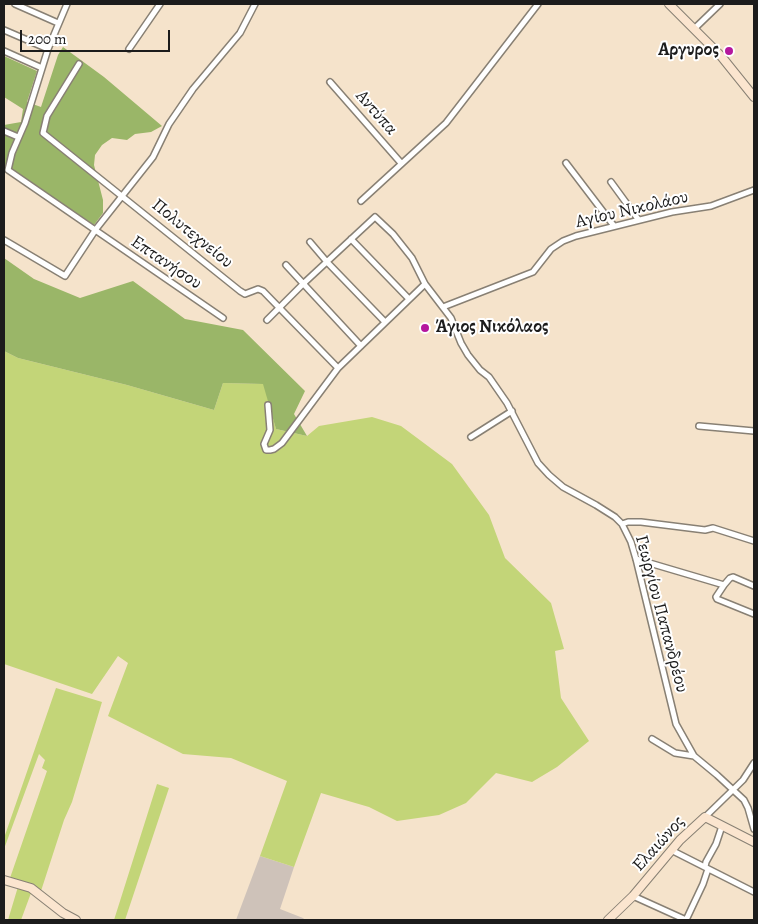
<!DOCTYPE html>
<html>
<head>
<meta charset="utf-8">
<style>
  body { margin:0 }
  #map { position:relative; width:758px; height:924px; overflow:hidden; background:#f5e3cb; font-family:Alegreya,serif }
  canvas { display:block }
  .frame { position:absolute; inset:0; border:5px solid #1c1c1c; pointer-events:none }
  .scale { position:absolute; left:20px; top:30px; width:150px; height:22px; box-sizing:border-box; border:2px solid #1c1c1c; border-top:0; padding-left:6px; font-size:15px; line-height:18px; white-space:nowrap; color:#1c1c1c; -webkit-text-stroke:4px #fff; paint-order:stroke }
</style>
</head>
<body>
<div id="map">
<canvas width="758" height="924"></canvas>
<div class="frame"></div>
<div class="scale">200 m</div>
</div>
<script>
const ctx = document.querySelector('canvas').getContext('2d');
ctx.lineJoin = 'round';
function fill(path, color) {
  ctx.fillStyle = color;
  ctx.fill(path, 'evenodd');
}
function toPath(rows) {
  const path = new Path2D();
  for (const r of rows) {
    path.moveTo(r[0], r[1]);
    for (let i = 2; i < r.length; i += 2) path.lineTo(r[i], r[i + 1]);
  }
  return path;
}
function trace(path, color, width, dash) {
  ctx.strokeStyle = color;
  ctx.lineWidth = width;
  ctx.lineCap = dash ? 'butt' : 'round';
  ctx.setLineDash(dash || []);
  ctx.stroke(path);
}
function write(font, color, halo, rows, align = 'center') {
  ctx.font = font + ' Alegreya,serif';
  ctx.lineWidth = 4;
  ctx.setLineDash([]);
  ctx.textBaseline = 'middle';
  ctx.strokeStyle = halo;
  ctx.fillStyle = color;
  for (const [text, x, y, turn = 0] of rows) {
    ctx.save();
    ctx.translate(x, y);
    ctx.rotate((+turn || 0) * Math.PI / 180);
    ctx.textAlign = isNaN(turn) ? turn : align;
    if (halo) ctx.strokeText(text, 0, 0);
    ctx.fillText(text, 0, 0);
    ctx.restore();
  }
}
const industrial = toPath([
  [260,856,294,867,280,909,303,918,305,920,236,920]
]);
const green = toPath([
  [4,351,18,358,127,385,214,410,223,383,264,384,276,429,307,436,319,426,372,417,401,426,452,464,489,515,505,558,551,603,564,649,555,651,561,698,589,741,557,767,532,782,496,773,466,803,439,815,397,821,369,807,321,793,294,867,260,856,287,781,231,758,183,754,108,716,128,663,118,656,92,694,4,664],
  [56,688,102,702,72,802,64,820,41,891,31,893,21,920,8,920,20,880,10,878,47,771,42,768,45,760,39,754,4,849,4,838],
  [157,784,169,788,125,920,114,920]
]);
const forest = toPath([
  [63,47,104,77,162,126,151,132,135,134,127,140,112,138,102,145,95,155,94,165,103,200,103,213,94,225,4,164,4,125,21,122,23,109,4,97,4,56,37,71,27,102,41,107,58,55],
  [4,258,34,279,80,298,133,281,185,319,243,330,305,391,294,414,307,436,276,429,263,384,223,383,214,410,127,385,18,358,4,351]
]);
const street = toPath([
  [15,4,58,23],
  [67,4,48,49,25,123,12,153,8,170,223,318],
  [694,29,720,4],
  [4,30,48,49],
  [129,49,160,4],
  [4,51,42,68],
  [79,64,47,116,43,133,240,291,245,294,258,289,263,291,338,368],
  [330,82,401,163],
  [4,131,18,137],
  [566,163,614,226],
  [611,182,638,219],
  [361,201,446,123,538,4],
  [351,239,409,299],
  [4,240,65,276,96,229,153,157,169,124,193,89,240,33,255,4],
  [310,242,327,262,385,322],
  [286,265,361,346],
  [443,307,533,272,551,249,563,241,576,236,672,212,711,206,754,190],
  [267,320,304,283,375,217,393,234,412,258,425,284,451,318,461,343,468,355,480,370,489,377,507,403,538,463,549,475,563,487,596,505,615,517,622,524,631,542,636,559,676,724,694,756,717,775,744,800,748,808,754,829],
  [268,405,270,430,264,444,266,450,270,450,274,449,282,443,338,368,425,284],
  [699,426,754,431],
  [471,437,512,411],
  [622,524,628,522,641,522,705,530,713,528,754,541],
  [636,559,724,585,730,578,733,577,754,586],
  [724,585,716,597,717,599,754,614],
  [652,739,675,753,694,756],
  [705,817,743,780,754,763],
  [671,850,754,892],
  [705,867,706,862,716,844,722,826],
  [633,896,686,920],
  [686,920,703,884,708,869]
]);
const secondary = toPath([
  [669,4,721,56,754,97],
  [4,880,31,888,63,913,76,920],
  [608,920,633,896,680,840,705,817,754,842]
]);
const markers = [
  [729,51,5,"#b5179e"],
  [425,328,5,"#b5179e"]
];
const poiNames = [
  ["Αργυρος",719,51],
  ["Άγιος Νικόλαος",435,328,"left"]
];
const streetNames = [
  ["Αντύπα",376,113,49],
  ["Αγίου Νικολάου",632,210,-13],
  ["Πολυτεχνείου",192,234,39],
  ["Επτανήσου",166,263,34],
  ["Γεωργίου Παπανδρέου",661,614,75],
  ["Ελαιώνος",659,844,-48]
];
fill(industrial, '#cec2b9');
fill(green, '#c3d578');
fill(forest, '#9ab668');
trace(street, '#888074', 8);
trace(secondary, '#888074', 10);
trace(street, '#fff', 5);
trace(secondary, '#fbe5cf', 8);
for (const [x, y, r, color] of markers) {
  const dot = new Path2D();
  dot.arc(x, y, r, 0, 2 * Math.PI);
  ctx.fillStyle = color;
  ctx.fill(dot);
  trace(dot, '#fff', 2);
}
write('bold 18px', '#1c1c1c', '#fff', poiNames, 'right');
write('18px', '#1c1c1c', '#fff', streetNames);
</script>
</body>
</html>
